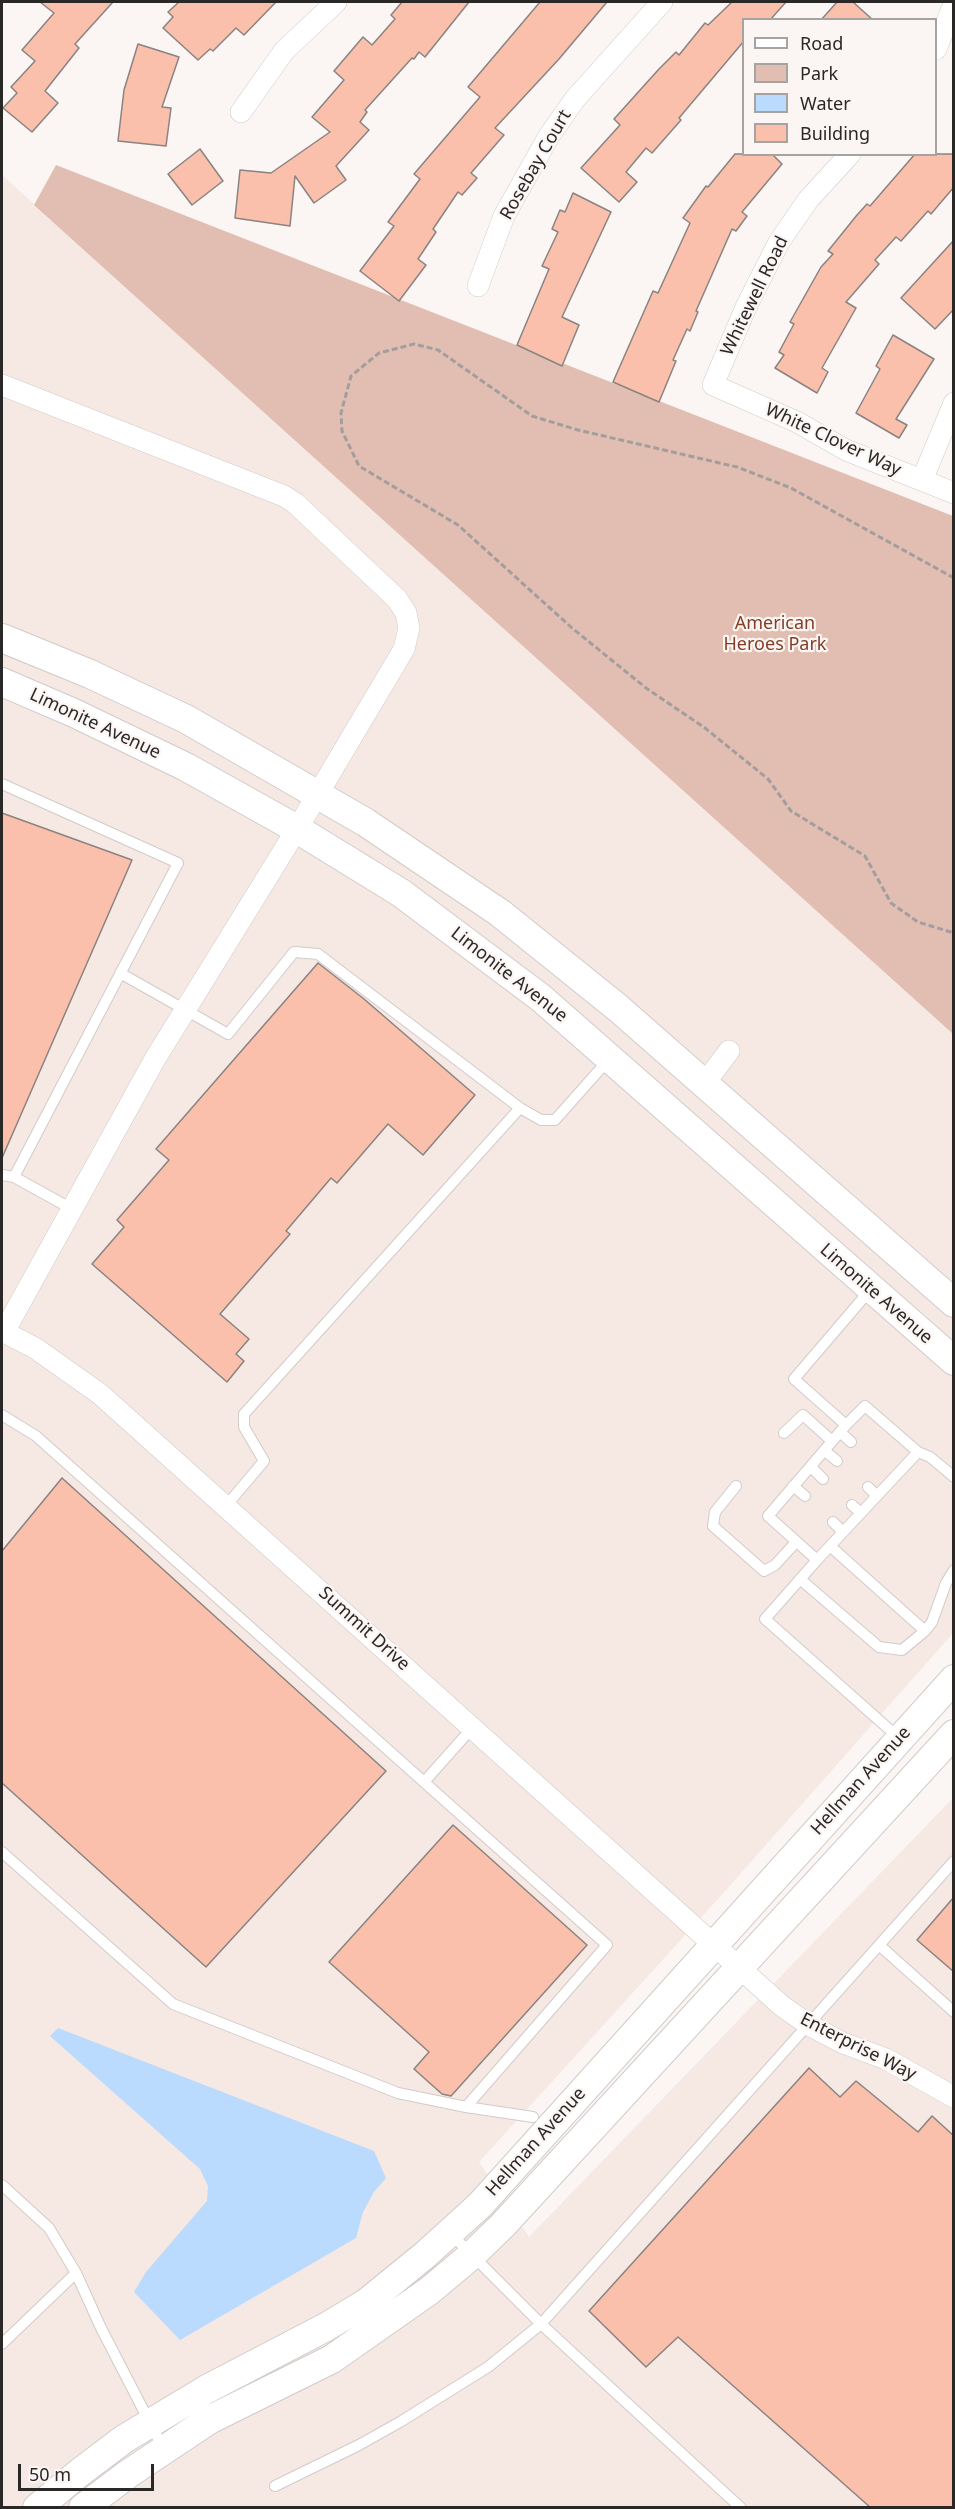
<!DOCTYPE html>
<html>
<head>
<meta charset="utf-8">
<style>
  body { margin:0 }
  #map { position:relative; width:955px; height:2509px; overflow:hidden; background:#fbf5f3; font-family:"Noto Sans",sans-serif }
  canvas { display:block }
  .frame { position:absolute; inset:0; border:3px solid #2a2827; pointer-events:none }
  .legend { position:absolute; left:742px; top:18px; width:195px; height:138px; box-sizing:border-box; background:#fbf5f3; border:2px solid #a7a3a1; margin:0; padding:8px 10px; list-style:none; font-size:18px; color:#2a2827 }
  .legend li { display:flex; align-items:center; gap:12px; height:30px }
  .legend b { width:30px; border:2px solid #a7a3a1 }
  .scale { position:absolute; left:18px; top:2464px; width:136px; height:27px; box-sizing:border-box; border:3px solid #2a2827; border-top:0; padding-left:8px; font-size:18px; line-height:21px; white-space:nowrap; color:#2a2827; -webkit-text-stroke:4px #fbf5f3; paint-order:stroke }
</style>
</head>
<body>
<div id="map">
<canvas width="955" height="2509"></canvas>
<div class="frame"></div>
<ul class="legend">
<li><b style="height:8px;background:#fff"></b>Road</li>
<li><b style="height:16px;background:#e1beb1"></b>Park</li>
<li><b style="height:16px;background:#badbfd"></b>Water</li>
<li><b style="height:16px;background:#fbc0ab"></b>Building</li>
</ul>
<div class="scale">50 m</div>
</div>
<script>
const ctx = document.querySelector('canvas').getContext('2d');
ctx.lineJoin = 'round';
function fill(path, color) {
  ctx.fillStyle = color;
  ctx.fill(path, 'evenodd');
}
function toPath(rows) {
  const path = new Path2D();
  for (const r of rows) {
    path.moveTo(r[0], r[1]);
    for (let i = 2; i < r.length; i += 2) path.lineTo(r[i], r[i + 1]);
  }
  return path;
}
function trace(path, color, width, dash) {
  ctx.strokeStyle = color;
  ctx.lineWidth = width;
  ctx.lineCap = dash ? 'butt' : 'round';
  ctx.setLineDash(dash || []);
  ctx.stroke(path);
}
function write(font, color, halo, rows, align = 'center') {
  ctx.font = font + ' "Noto Sans",sans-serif';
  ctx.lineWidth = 4.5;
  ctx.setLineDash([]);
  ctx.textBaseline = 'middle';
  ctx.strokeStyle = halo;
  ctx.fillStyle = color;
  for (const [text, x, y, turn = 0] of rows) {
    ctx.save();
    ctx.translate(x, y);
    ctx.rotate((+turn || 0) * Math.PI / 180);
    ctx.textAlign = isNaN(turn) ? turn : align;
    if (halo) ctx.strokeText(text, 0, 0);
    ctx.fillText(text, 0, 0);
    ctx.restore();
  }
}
const built = toPath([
  [2,175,953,1034,953,1633,727,1889,479,2162,529,2237,953,1798,953,2507,2,2507]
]);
const green = toPath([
  [56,165,953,516,953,1034,34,205]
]);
const water = toPath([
  [58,2028,374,2151,386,2178,374,2192,363,2212,356,2238,180,2340,134,2292,146,2272,207,2201,208,2186,200,2169,50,2036]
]);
const building = toPath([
  [40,2,113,2,75,44,79,48,45,91,58,103,32,132,3,108,17,93,11,87,35,61,22,50,54,13,40,2],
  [179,2,276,2,244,35,236,28,213,51,210,49,198,60,163,28,173,17,168,12,179,2],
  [402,2,469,2,425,57,419,52,414,59,412,58,365,110,367,112,360,122,369,130,336,166,346,180,314,203,295,176,290,226,235,218,240,170,271,173,330,132,312,117,344,80,334,71,363,37,372,45,395,19,391,15,402,2],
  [540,2,607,2,559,59,495,128,504,135,471,173,477,178,462,195,458,192,433,229,436,232,418,259,426,265,399,301,360,271,394,226,388,222,420,179,414,174,480,97,468,87,540,2],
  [732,2,786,2,770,20,744,20,744,41,679,118,681,120,652,153,646,148,626,172,637,182,619,202,581,168,620,125,614,119,659,69,676,52,679,55,705,23,708,25,732,2],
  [837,2,853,2,873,20,821,20,837,2],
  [138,44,179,57,162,107,171,108,166,146,118,141,124,90,138,44],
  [200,149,223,181,192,205,168,174,200,149],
  [735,154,772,154,782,164,742,212,747,216,736,231,732,229,696,311,698,312,690,331,687,329,673,360,676,361,659,402,613,382,653,291,658,293,690,223,683,218,706,186,708,187,735,154],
  [915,154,954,154,954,187,931,214,928,211,901,241,896,237,875,260,879,264,846,302,856,308,822,368,828,372,817,393,775,368,784,355,779,352,794,324,790,322,821,267,833,254,828,251,857,215,867,204,870,206,915,154],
  [573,193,611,212,562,317,579,325,562,366,517,345,549,269,542,266,558,232,552,229,560,210,565,212,573,193],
  [954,240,954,309,935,329,901,298,954,240],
  [893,335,934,359,896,419,907,425,899,438,856,413,880,369,876,366,893,335],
  [2,813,132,860,2,1158,2,813],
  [318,963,364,999,475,1095,423,1155,388,1124,337,1183,331,1178,286,1231,290,1234,220,1314,249,1339,236,1354,244,1361,227,1382,92,1264,124,1227,117,1220,169,1160,156,1149,318,963],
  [62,1478,386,1771,206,1967,2,1783,2,1551,62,1478],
  [453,1825,587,1945,451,2096,442,2094,414,2069,429,2052,329,1962,453,1825],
  [954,1897,954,1972,917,1940,954,1897],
  [809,2068,840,2097,856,2081,918,2132,932,2116,954,2136,954,2508,871,2508,678,2337,646,2367,589,2311,809,2068]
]);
const path = toPath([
  [954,578,791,488,737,467,578,430,532,416,438,350,414,344,379,353,351,376,341,413,342,431,359,466,458,525,572,628,646,688,705,728,768,779,791,811,865,856,891,903,918,922,954,933]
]);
const service = toPath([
  [2,784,178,863,14,1177],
  [120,973,228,1034,294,952,318,954,520,1108,244,1414,244,1427,264,1461,226,1506],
  [520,1108,541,1120,555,1120,610,1058],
  [2,1175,14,1177,72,1209],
  [871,1289,794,1379,846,1425,768,1516,817,1560,765,1619,899,1738],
  [2,1415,36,1436,424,1782],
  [840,1432,851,1442],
  [784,1433,803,1415,832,1441],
  [825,1451,837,1461],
  [918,1452,930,1457,954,1477],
  [811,1467,823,1479],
  [736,1486,715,1512,713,1526,764,1571,775,1565,796,1542],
  [793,1486,805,1496],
  [868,1487,877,1496],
  [852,1505,861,1513],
  [833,1522,843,1532],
  [817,1560,918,1452,865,1406,846,1425],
  [800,1579,879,1647,902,1650,925,1631,830,1546],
  [925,1631,932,1622,946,1583,954,1570],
  [473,1727,424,1782,607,1945,466,2107,533,2117],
  [2,1852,173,2004,398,2093,466,2107],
  [879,1945,954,2012],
  [2,2185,49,2228,76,2273,101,2328,164,2450],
  [450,2233,541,2324,741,2508],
  [2,2344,76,2273],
  [275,2486,359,2445,400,2422,488,2367,541,2324,954,1861]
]);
const minor = toPath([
  [936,49,954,4],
  [241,112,284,51,336,2],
  [850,154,808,200,779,242,746,307,713,385,797,422,846,450,954,493],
  [478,286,504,216,549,136,575,99,662,2],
  [2,385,284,496,295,503,397,599,406,613,409,628,404,649,297,829,155,1059,4,1332],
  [922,480,954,403],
  [704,1084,729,1051],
  [2,1331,35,1348,100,1394,782,2006,809,2025,843,2043,886,2059,954,2097]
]);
const secondary = toPath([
  [2,638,90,674,186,719,365,822,500,913,618,1008,954,1303],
  [2,682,74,713,186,767,297,829,401,893,541,998,954,1361],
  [37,2508,79,2473,124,2439,207,2389,326,2327,366,2303,425,2255,480,2205,954,1679],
  [83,2508,128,2474,209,2420,332,2359,429,2291,472,2255,503,2225,954,1734]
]);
const streetNames = [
  ["Rosebay Court",536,165,-60],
  ["Whitewell Road",755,296,-64],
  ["White Clover Way",833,440,25],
  ["Limonite Avenue",95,724,25],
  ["Limonite Avenue",509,975,38],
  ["Limonite Avenue",876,1294,41],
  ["Summit Drive",364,1629,42],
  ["Hellman Avenue",861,1781,-48],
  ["Enterprise Way",858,2047,27],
  ["Hellman Avenue",536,2142,-48]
];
const parkNames = [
  ["American",775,624],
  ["Heroes Park",775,645]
];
fill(built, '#f6e8e3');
fill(green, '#e1beb1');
fill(water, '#badbfd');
fill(building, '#fbc0ab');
trace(building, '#898382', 1.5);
trace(service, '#d1cbc9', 12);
trace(minor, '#d1cbc9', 22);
trace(secondary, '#d1cbc9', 30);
trace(path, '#a39e9d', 3, [6, 3]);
trace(service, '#fff', 10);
trace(minor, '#fff', 21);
trace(secondary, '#fff', 28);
write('18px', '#2a2827', '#fbf5f3', streetNames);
write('18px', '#843e25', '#fbf5f3', parkNames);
</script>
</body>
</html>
